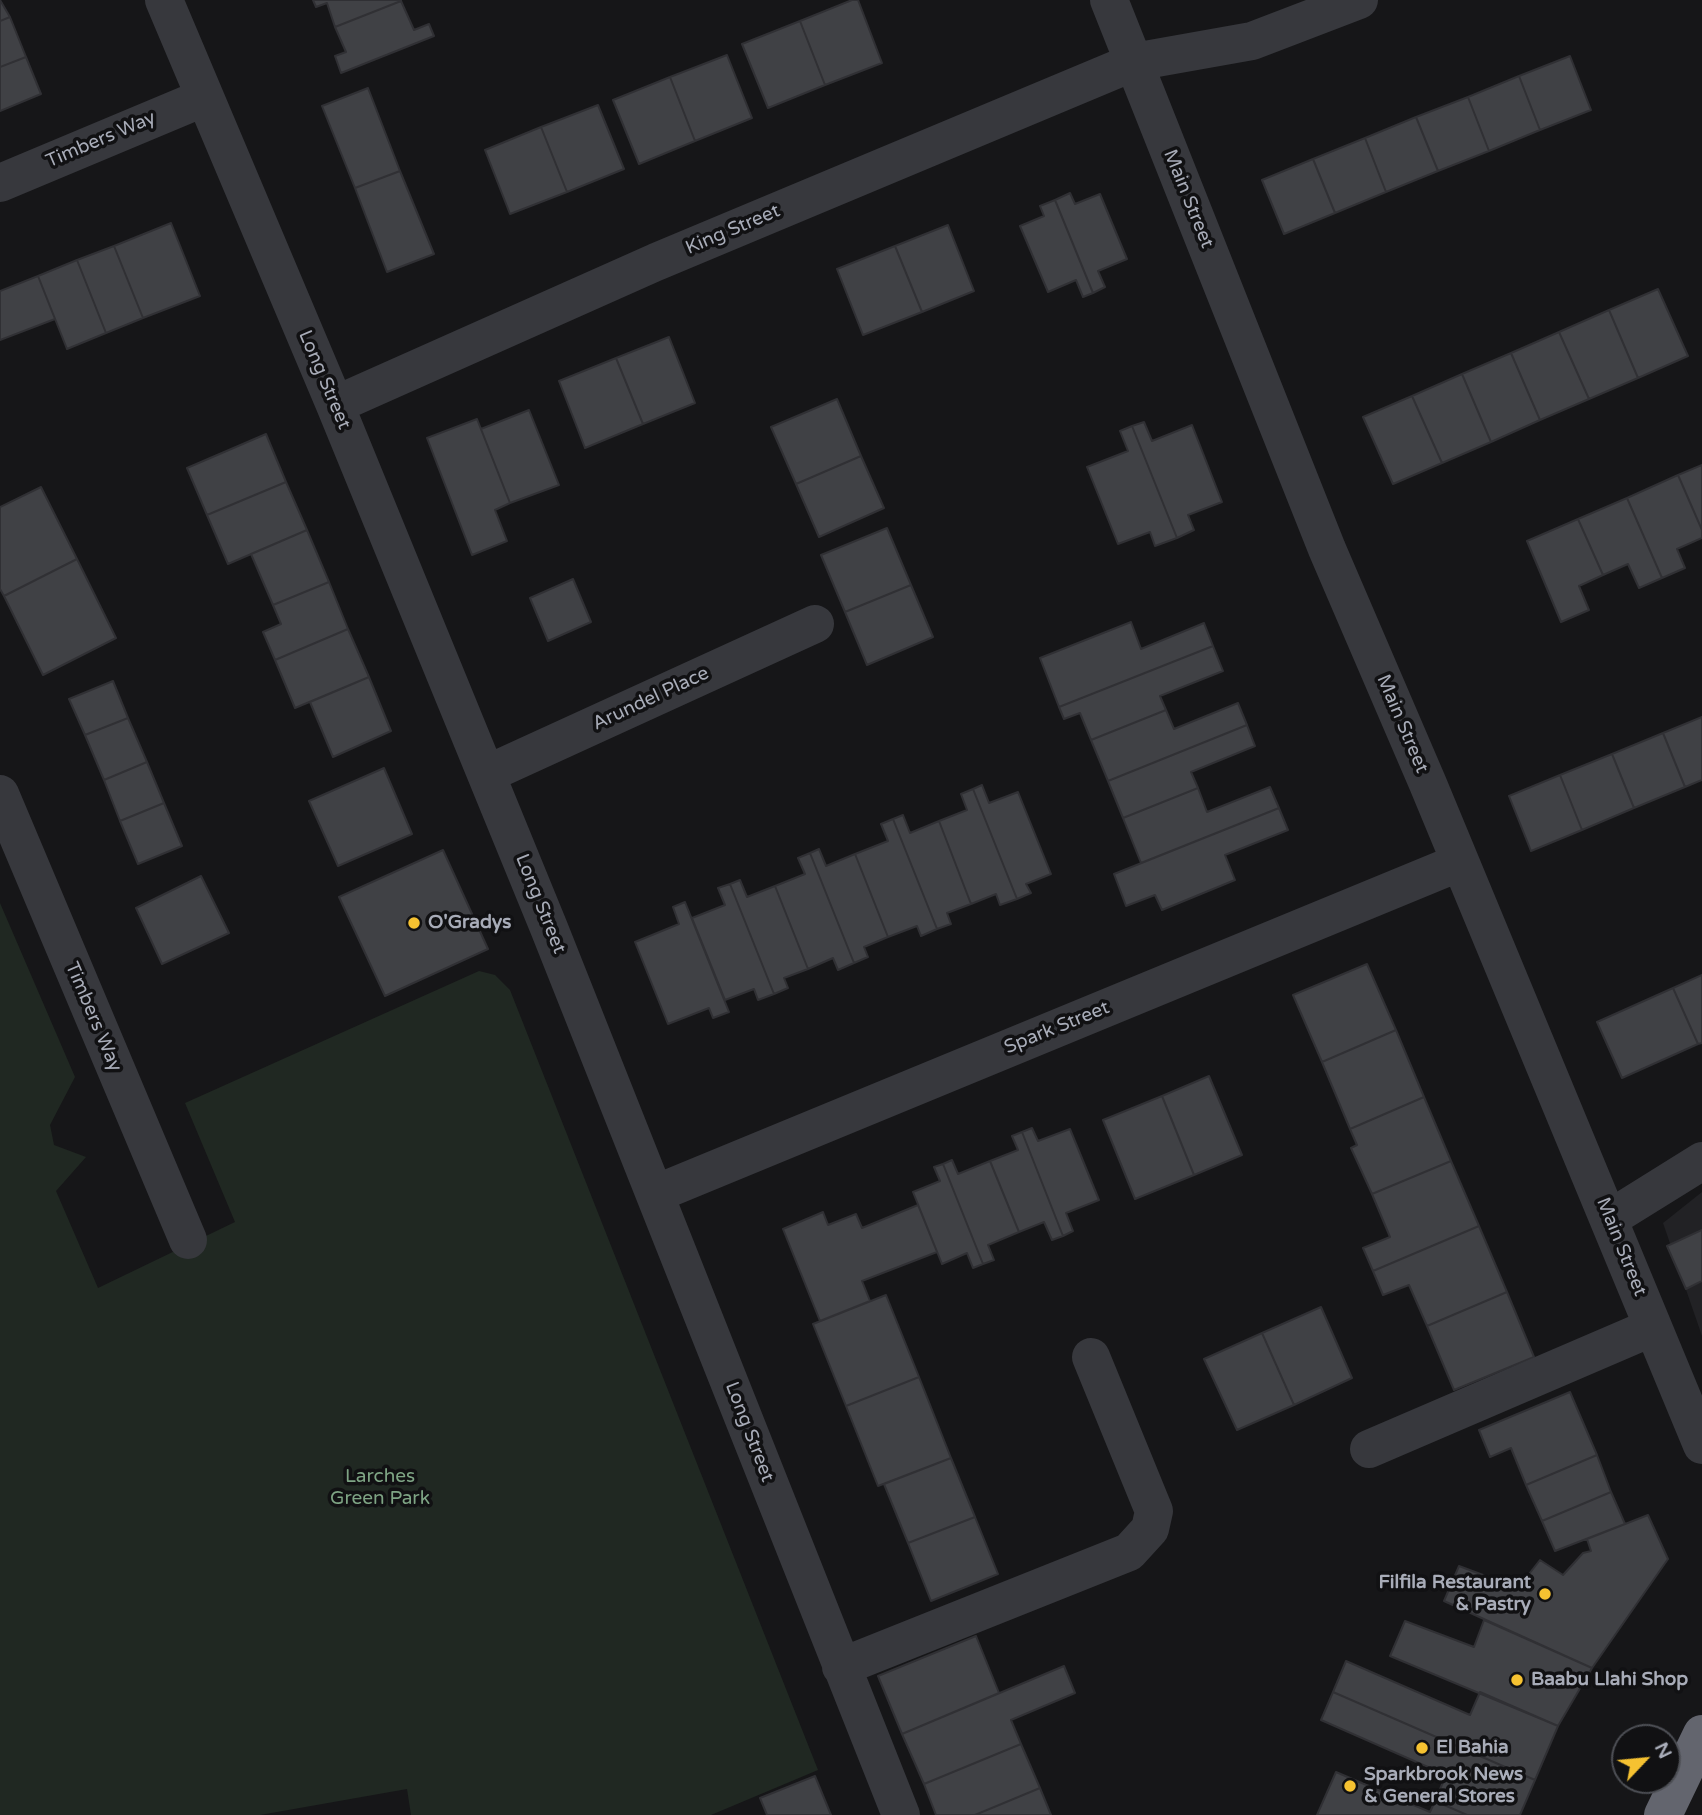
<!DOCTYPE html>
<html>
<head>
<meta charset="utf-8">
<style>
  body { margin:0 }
  #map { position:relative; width:1702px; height:1815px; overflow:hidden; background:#161618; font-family:"Varela Round",sans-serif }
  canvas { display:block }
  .north { position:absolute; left:1611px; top:1724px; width:70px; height:70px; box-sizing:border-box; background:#111113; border:2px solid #4d4f55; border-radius:50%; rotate:64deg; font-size:19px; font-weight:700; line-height:28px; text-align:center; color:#a8acb8 }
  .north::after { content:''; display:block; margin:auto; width:24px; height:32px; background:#f6c231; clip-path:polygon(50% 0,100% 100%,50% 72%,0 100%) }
</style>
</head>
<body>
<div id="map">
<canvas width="1702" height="1815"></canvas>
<div class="north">N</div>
</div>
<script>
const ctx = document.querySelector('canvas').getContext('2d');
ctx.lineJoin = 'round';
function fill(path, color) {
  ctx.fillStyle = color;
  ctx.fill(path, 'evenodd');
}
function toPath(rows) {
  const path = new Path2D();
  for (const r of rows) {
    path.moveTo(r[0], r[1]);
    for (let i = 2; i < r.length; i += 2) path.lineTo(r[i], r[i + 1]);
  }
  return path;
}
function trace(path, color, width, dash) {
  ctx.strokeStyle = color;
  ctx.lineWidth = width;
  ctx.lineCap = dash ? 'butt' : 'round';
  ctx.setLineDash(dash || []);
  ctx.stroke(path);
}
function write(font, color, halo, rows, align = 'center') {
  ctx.font = font + ' "Varela Round",sans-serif';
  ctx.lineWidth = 7;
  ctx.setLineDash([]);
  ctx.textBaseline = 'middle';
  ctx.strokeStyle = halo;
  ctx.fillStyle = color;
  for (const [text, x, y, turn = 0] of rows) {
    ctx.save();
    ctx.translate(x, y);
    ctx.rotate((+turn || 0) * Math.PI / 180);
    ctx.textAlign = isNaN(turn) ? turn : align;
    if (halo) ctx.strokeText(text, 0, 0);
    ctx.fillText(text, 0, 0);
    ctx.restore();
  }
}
const built = toPath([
  [1702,1192,1702,1336,1663,1223]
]);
const green = toPath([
  [0,903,75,1077,50,1125,54,1145,86,1157,56,1191,98,1288,235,1222,185,1103,479,971,495,975,510,990,818,1770,711,1815,411,1815,407,1789,260,1815,0,1815]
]);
const building = toPath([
  [0,0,10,17,0,21,0,0],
  [313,0,401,0,401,1,335,27,327,3,316,7,313,0],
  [852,0,858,0,882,63,825,85,800,21,852,0],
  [401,1,414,30,429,24,434,36,341,73,335,56,346,52,335,27,401,1],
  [10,17,26,57,0,67,0,21,10,17],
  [800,21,825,85,768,108,742,44,800,21],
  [727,55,752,118,695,141,670,77,727,55],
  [1570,56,1591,110,1540,130,1519,76,1570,56],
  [26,57,41,94,0,111,0,67,26,57],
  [1519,76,1540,130,1489,151,1468,97,1519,76],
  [670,77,695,141,639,164,613,100,670,77],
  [368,88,400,171,355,188,322,106,368,88],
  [1468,97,1489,151,1438,171,1416,117,1468,97],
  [598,105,624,169,567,192,541,127,598,105],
  [1416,117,1438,171,1386,192,1365,138,1416,117],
  [541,127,567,192,510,214,485,150,541,127],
  [1365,138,1386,192,1335,213,1313,159,1365,138],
  [1313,159,1335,213,1284,234,1262,180,1313,159],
  [400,171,434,254,387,272,355,188,400,171],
  [1070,193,1075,204,1100,194,1127,259,1098,271,1105,287,1093,293,1055,200,1070,193],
  [1055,200,1093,293,1083,297,1076,280,1048,292,1020,226,1044,216,1040,206,1055,200],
  [171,223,200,296,143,318,114,246,171,223],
  [948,225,974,291,922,312,895,246,948,225],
  [114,246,143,318,106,333,77,260,114,246],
  [895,246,922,312,863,335,837,269,895,246],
  [77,260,106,333,67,349,38,276,77,260],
  [38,276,55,319,0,340,0,291,38,276],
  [1658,289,1688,356,1638,378,1609,310,1658,289],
  [1609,310,1638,378,1589,399,1559,332,1609,310],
  [1559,332,1589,399,1540,420,1511,353,1559,332],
  [669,337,695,403,643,424,616,358,669,337],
  [1511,353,1540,420,1491,442,1462,374,1511,353],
  [616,358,643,424,585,448,559,381,616,358],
  [1462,374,1491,442,1442,463,1412,396,1462,374],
  [1412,396,1442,463,1393,484,1363,417,1412,396],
  [837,399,861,456,796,484,771,427,837,399],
  [529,410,559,485,510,503,481,429,529,410],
  [477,419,510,503,495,510,507,541,472,555,427,438,477,419],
  [1144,422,1152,441,1192,425,1222,502,1188,515,1194,530,1177,538,1132,426,1144,422],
  [1132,426,1177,538,1155,546,1150,532,1118,544,1087,467,1128,451,1120,431,1132,426],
  [266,434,286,482,207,515,187,468,266,434],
  [861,456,884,508,819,537,796,484,861,456],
  [1702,465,1702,530,1678,475,1702,465],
  [1678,475,1702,530,1702,538,1677,549,1685,568,1662,578,1627,498,1678,475],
  [286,482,307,530,228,564,207,515,286,482],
  [41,487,77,559,4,596,0,589,0,507,41,487],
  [1627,498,1662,578,1639,588,1628,564,1603,575,1578,519,1627,498],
  [1578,519,1603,575,1579,586,1589,610,1561,622,1527,541,1578,519],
  [887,528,911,585,845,612,821,555,887,528],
  [307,530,329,582,273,605,251,554,307,530],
  [77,559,116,638,43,675,4,596,77,559],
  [573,579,591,622,548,641,530,598,573,579],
  [329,582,348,629,275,660,263,632,281,624,273,605,329,582],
  [911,585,933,637,867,665,845,612,911,585],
  [1131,622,1141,649,1204,623,1213,646,1059,707,1040,658,1131,622],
  [348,629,369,677,295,708,275,660,348,629],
  [1213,646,1223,671,1160,696,1166,710,1091,740,1080,713,1064,719,1059,707,1213,646],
  [369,677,391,731,333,757,310,702,369,677],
  [113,681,128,718,85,735,69,699,113,681],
  [1238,703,1247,725,1108,781,1091,740,1166,710,1174,729,1238,703],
  [1702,717,1702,780,1685,787,1663,733,1702,717],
  [128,718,147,762,104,780,85,735,128,718],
  [1247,725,1255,746,1191,772,1198,788,1123,818,1108,781,1247,725],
  [1663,733,1685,787,1634,808,1612,754,1663,733],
  [1612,754,1634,808,1582,830,1560,775,1612,754],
  [147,762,164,803,120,821,104,780,147,762],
  [384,768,412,834,338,866,309,801,384,768],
  [1560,775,1582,830,1531,851,1509,796,1560,775],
  [982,785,989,803,1018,792,1051,874,1026,884,1031,893,1017,899,973,789,982,785],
  [1270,787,1279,808,1141,863,1123,818,1198,788,1207,812,1270,787],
  [973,789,1017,899,1000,905,996,894,971,904,939,821,967,810,961,794,973,789],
  [164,803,182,846,138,864,120,821,164,803],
  [1279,808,1288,830,1225,855,1235,880,1162,910,1155,895,1126,906,1114,874,1279,808],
  [903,815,910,833,939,821,971,904,947,913,951,924,937,929,893,819,903,815],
  [893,819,937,929,921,936,917,926,888,937,855,854,888,841,881,824,893,819],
  [819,849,826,866,855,854,888,937,864,947,868,957,854,963,810,853,819,849],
  [443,850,488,949,385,996,339,897,443,850],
  [810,853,854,963,838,970,833,958,808,969,775,886,805,874,798,858,810,853],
  [201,876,229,933,162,964,136,908,201,876],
  [740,880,747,897,775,886,808,969,784,978,788,988,774,994,730,884,740,880],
  [730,884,774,994,758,1000,754,989,725,1000,692,918,725,905,718,888,730,884],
  [685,902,729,1012,713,1018,709,1008,668,1024,635,942,679,924,673,907,685,902],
  [1367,964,1396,1030,1322,1062,1293,995,1367,964],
  [1702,975,1702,1043,1698,1044,1673,988,1702,975],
  [1673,988,1698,1044,1622,1078,1597,1022,1673,988],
  [1396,1030,1424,1097,1350,1129,1322,1062,1396,1030],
  [1209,1076,1242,1155,1194,1175,1162,1096,1209,1076],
  [1162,1096,1194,1175,1135,1199,1103,1120,1162,1096],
  [1424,1097,1451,1161,1372,1194,1351,1148,1357,1145,1350,1129,1424,1097],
  [1032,1128,1038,1141,1070,1129,1099,1200,1066,1213,1073,1231,1063,1236,1022,1132,1032,1128],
  [1022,1132,1063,1236,1052,1240,1044,1222,1019,1232,990,1161,1018,1150,1012,1136,1022,1132],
  [952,1160,958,1174,990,1161,1019,1232,988,1245,994,1260,983,1264,943,1164,952,1160],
  [1451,1161,1479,1226,1373,1271,1363,1248,1390,1237,1372,1194,1451,1161],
  [943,1164,983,1264,973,1268,967,1253,942,1264,913,1192,940,1181,934,1167,943,1164],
  [918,1205,937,1252,862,1281,870,1301,820,1321,783,1229,823,1212,828,1225,856,1214,862,1228,918,1205],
  [1479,1226,1507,1292,1427,1326,1409,1285,1383,1295,1373,1271,1479,1226],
  [1702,1230,1702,1281,1686,1289,1667,1246,1702,1230],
  [1507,1292,1534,1357,1454,1390,1427,1326,1507,1292],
  [886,1295,919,1377,846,1406,813,1324,886,1295],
  [1321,1307,1352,1378,1294,1405,1262,1333,1321,1307],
  [1262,1333,1294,1405,1237,1430,1204,1359,1262,1333],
  [919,1377,951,1458,878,1486,846,1406,919,1377],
  [1570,1392,1597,1455,1526,1485,1511,1448,1490,1457,1479,1430,1570,1392],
  [1597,1455,1611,1492,1542,1521,1526,1485,1597,1455],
  [951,1458,975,1517,908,1543,884,1484,951,1458],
  [1611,1492,1625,1524,1555,1551,1542,1521,1611,1492],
  [1648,1515,1668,1559,1592,1668,1444,1601,1459,1566,1518,1588,1540,1560,1563,1575,1583,1553,1591,1551,1587,1539,1648,1515],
  [975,1517,998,1574,931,1601,908,1543,975,1517],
  [1484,1620,1592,1668,1558,1726,1390,1656,1405,1621,1474,1647,1484,1620],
  [976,1636,999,1693,902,1734,878,1676,976,1636],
  [1346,1661,1470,1715,1480,1692,1558,1726,1535,1780,1333,1692,1346,1661],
  [1064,1666,1075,1693,1011,1720,1021,1744,924,1784,902,1734,1064,1666],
  [1333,1692,1535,1780,1520,1815,1467,1815,1435,1801,1446,1775,1321,1720,1333,1692],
  [1021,1744,1040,1788,975,1815,936,1815,924,1784,1021,1744],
  [1336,1772,1430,1812,1435,1801,1467,1815,1317,1815,1336,1772],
  [815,1776,831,1815,767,1815,760,1798,815,1776],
  [1040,1788,1051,1815,975,1815,1040,1788]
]);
const minor = toPath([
  [164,0,335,405,549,928,901,1815],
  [1109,0,1327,549,1428,784,1702,1445],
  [0,183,203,98],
  [335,405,656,262,1134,62,1252,41,1359,0],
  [487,774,815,624],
  [0,794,188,1240],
  [655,1194,1458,863],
  [1609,1219,1702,1161],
  [1369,1449,1653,1327],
  [841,1667,1129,1552,1150,1529,1154,1511,1091,1357]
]);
const highway = toPath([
  [1663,1815,1702,1734]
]);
const markers = [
  [414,923,7,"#f6c231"],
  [1545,1594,7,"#f6c231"],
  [1517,1680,7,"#f6c231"],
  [1422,1748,7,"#f6c231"],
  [1350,1786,7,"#f6c231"]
];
const streetNames = [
  ["Timbers Way",101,140,-23],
  ["Main Street",1188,199,68],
  ["King Street",733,230,-23],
  ["Long Street",324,380,67],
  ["Arundel Place",651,699,-25],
  ["Main Street",1402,724,67],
  ["Long Street",540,904,68],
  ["Timbers Way",93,1017,67],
  ["Spark Street",1057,1028,-22],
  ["Main Street",1621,1247,68],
  ["Long Street",749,1432,69]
];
const poiNames = [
  ["O'Gradys",428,923],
  ["Filfila Restaurant",1531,1583,"right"],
  ["& Pastry",1531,1605,"right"],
  ["Baabu Llahi Shop",1531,1680],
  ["El Bahia",1436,1748],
  ["Sparkbrook News",1364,1775],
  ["& General Stores",1364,1797]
];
const parkNames = [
  ["Larches",380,1477],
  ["Green Park",380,1499]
];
fill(built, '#222225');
fill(green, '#202822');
fill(building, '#404145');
trace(building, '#303034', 2);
trace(minor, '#37383d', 38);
trace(highway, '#63656e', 38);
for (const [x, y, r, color] of markers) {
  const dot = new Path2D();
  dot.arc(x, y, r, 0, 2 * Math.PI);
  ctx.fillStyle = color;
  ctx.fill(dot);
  trace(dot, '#111113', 2.5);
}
write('19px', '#a8acb8', '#111113', streetNames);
write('bold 19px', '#a8acb8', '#111113', poiNames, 'left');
write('19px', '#7ea484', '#111113', parkNames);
</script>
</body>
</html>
